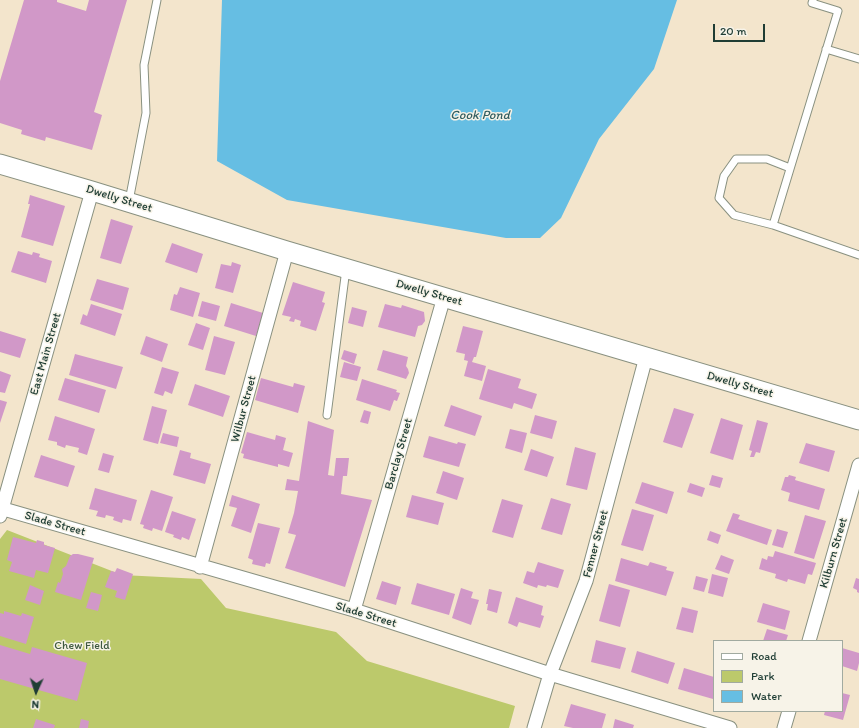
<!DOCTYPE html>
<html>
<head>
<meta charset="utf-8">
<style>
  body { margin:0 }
  #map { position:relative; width:859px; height:728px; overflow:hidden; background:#f3e5cc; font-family:Itim,sans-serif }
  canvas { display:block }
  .legend { position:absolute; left:713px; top:640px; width:130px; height:72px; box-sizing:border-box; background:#f7f3e8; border:1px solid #a1aaa0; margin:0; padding:5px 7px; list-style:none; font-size:12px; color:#1f3d34 }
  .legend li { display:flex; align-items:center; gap:8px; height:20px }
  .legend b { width:20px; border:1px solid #a1aaa0 }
  .north { position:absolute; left:16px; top:672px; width:40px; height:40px; -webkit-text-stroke:3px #f7f3e8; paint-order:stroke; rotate:183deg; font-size:11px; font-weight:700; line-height:16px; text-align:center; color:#1f3d34 }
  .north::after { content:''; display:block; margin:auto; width:14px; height:18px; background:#1f3d34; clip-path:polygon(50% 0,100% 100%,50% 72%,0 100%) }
  .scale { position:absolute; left:713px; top:24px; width:52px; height:18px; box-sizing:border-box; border:2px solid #1f3d34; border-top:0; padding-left:5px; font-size:12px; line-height:14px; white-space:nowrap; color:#1f3d34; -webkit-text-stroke:3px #f7f3e8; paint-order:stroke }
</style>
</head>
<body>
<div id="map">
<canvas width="859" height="728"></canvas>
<ul class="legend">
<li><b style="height:5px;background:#fff"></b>Road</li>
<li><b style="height:11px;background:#bcc96b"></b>Park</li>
<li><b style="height:11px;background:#66bee3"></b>Water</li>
</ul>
<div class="north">N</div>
<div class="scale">20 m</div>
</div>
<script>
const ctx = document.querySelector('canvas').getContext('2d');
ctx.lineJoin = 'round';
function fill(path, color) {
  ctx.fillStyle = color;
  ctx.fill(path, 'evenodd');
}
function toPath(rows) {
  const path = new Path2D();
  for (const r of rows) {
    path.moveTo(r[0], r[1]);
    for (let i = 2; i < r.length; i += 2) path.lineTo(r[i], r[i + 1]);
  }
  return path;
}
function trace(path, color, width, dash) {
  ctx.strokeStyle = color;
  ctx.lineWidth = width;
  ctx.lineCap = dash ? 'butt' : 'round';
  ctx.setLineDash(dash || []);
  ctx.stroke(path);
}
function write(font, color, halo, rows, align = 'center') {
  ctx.font = font + ' Itim,sans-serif';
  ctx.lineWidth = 3;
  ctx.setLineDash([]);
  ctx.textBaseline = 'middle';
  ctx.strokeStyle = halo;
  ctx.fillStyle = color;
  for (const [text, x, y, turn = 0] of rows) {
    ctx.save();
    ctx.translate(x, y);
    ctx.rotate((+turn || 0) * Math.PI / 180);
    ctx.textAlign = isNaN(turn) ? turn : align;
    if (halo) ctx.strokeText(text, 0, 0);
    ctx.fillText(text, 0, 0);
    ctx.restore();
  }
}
const green = toPath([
  [7,530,122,575,201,579,226,608,336,632,367,661,515,706,509,728,0,728,0,539]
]);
const water = toPath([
  [222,0,677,0,654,69,599,139,561,218,540,238,506,238,287,200,217,161]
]);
const building = toPath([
  [24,0,57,0,57,2,86,11,89,0,127,0,94,112,102,115,92,150,46,137,45,141,21,134,22,130,0,123,0,81],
  [30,195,65,206,53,246,21,237,30,204,28,204],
  [111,219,133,226,121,264,100,258],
  [172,243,203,254,197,273,165,262],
  [18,251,32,255,33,252,40,254,39,257,52,261,46,283,11,272],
  [232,262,241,265,233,293,215,288,221,264,231,266],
  [97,279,129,288,123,310,90,300],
  [293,282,325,292,322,302,325,303,316,331,300,326,301,321,295,319,294,322,289,321,291,317,282,315],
  [180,287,200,293,193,317,170,310,174,294,177,295],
  [202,301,220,306,216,321,198,316],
  [231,303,263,313,256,336,224,326],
  [91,304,122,314,115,336,80,324,83,314,87,316],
  [385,304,401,308,402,305,424,312,425,321,422,325,418,326,415,337,378,327],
  [352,307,367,311,363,327,348,323],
  [196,323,210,328,203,350,188,345],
  [463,326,483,331,476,357,474,357,472,362,486,366,482,381,464,376,468,361,464,360,465,354,456,352],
  [0,331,26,339,20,358,0,352],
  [146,336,168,344,162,362,140,354],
  [214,336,235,342,225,375,205,370],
  [344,350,357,354,354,364,341,359],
  [383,350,408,357,406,366,408,369,409,373,406,379,377,370],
  [75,354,123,367,116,389,69,375],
  [344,362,361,367,357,381,340,377],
  [162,367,179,372,172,394,165,391,163,396,154,393],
  [488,369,521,379,518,388,537,394,532,409,514,403,512,409,479,399],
  [0,371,11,375,5,393,0,392],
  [65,378,106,390,99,413,58,400],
  [261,378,293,387,294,383,305,386,298,413,255,400],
  [362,379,397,390,396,392,400,393,397,401,394,400,390,411,356,400],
  [195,384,230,396,223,417,188,405],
  [0,400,7,402,0,423],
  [451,405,482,416,475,436,444,426],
  [152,406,167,410,158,444,143,440],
  [674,408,694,414,682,448,663,442],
  [364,410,371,412,368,424,360,422],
  [535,415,557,421,552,439,530,433],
  [55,416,95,429,87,455,78,452,79,448,66,445,65,448,57,445,57,442,48,440],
  [721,418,743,425,733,460,710,453],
  [757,420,768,423,760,453,756,452,754,457,750,457,752,451,749,450],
  [308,421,334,430,328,475,334,476,336,458,349,458,347,476,343,476,341,494,372,500,345,587,285,568,296,535,288,533,294,513,298,491,285,490,287,479,299,481],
  [510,429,527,433,522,453,505,448],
  [247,432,275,440,276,435,286,438,283,450,293,453,289,467,278,464,278,467,243,458,244,454,241,453],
  [163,433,179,437,177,447,160,443],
  [429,436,457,444,458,442,466,444,459,467,423,457],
  [806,443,835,451,829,472,799,463],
  [575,447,596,453,587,490,566,485],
  [531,449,554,457,547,477,524,470],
  [180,450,191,453,190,458,211,464,205,484,173,475],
  [103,453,114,456,109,473,98,470],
  [41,455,75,466,68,487,34,477],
  [443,471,464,478,457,500,436,493],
  [712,475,723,478,720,488,709,485],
  [789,475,796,477,795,480,825,489,819,510,788,501,790,493,781,490,785,477,788,477],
  [642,482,674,492,667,514,635,503],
  [690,483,705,488,702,497,687,492],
  [95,488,137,500,131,521,123,519,122,523,113,520,114,517,106,515,105,518,96,516,98,511,89,509],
  [151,490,173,497,162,531,153,528,152,531,143,528,144,525,140,524],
  [232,495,260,504,251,533,231,526,237,508,229,506],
  [412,495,444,503,438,525,406,517],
  [551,498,571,504,562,535,541,529],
  [502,499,523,505,513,538,492,532],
  [632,509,654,515,643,551,621,545],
  [172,511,196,519,189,540,182,537,181,540,173,537,174,535,165,532],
  [733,513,740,515,738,519,772,530,767,545,726,531],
  [805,515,826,521,814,559,794,553],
  [258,523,280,528,270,564,266,563,265,567,252,564,253,560,248,558],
  [777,529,788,532,783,548,772,545],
  [710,531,721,535,718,544,707,540],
  [13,537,36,543,37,540,44,542,44,545,55,548,48,573,36,570,34,578,9,571,12,562,7,560],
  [775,551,816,563,812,575,808,574,805,584,788,579,787,582,775,578,776,574,759,569,762,558,767,560,768,556,773,557],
  [73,554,78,554,94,558,81,600,55,592,58,582,60,583,63,574,62,569,66,566,70,556],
  [721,555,734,560,729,574,715,569],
  [621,558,648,566,650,562,667,567,666,570,674,572,666,596,615,581],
  [538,562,564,570,558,588,547,585,546,587,538,585,537,588,523,583,527,571,534,573],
  [117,568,133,574,125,600,115,597,117,591,105,587,111,571,115,572],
  [712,574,728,578,723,597,708,593],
  [696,576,708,579,704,592,693,589],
  [856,578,859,579,859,593,857,592,857,590,853,588],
  [382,581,401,587,396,605,376,599],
  [417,583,455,594,449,615,411,604],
  [609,584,630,590,620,627,599,621],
  [30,585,44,591,40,605,25,600],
  [461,588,473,592,471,598,479,600,471,625,452,618],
  [489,589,502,592,497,613,487,610,488,604,486,604],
  [91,592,102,595,98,611,86,608],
  [516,597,543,606,541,615,544,616,540,628,519,622,517,627,508,623],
  [763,603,790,611,785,630,757,622],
  [682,607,698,611,693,633,676,629],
  [4,611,21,616,22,613,34,617,26,644,0,636,0,613,4,614],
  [767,629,788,635,786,641,763,641],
  [596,640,626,648,620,669,591,662],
  [0,645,30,654,32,647,87,663,77,701,0,679],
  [842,648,859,653,859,663,857,671,842,666],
  [637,651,675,663,668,684,631,672],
  [684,668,714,677,714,694,713,699,678,689],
  [842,693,850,695,843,720,824,715,825,711,842,711],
  [571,704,606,714,602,728,573,728,564,726],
  [36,719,55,725,54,728,33,728],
  [81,719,89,721,88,728,79,728],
  [615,719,634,725,633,728,613,728]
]);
const lane = toPath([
  [813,0,812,3,838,11,773,225,859,255],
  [826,49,859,59],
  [129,201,146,113,144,65,157,0],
  [773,225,734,215,719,198,724,176,736,159,767,159,790,168],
  [327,415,346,269]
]);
const street = toPath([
  [0,508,354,610,550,674,730,728],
  [0,516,92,191],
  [200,567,287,251],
  [354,610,444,297],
  [809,641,859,465],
  [534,728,550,674,586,581,646,357],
  [784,728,789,711]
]);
const secondary = toPath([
  [0,164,92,191,287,251,859,420]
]);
const streetNames = [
  ["Dwelly Street",119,199,17],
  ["Dwelly Street",429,293,16],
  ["East Main Street",46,354,-74],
  ["Dwelly Street",740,385,16],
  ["Wilbur Street",244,409,-75],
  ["Barclay Street",399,454,-74],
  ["Slade Street",55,524,16],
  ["Fenner Street",596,544,-75],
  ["Kilburn Street",834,553,-74],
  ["Slade Street",366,615,17]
];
const parkNames = [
  ["Chew Field",82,646]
];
const waterNames = [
  ["Cook Pond",480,116]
];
fill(green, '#bcc96b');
fill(water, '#66bee3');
fill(building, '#d198c8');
trace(lane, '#899180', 9);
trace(street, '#899180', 15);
trace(secondary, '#899180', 21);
trace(lane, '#fff', 7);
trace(street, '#fff', 13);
trace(secondary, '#fff', 19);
write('12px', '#1f3d34', '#f7f3e8', streetNames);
write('12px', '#3e593f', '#f7f3e8', parkNames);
write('italic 13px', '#315d60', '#f7f3e8', waterNames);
</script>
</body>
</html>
